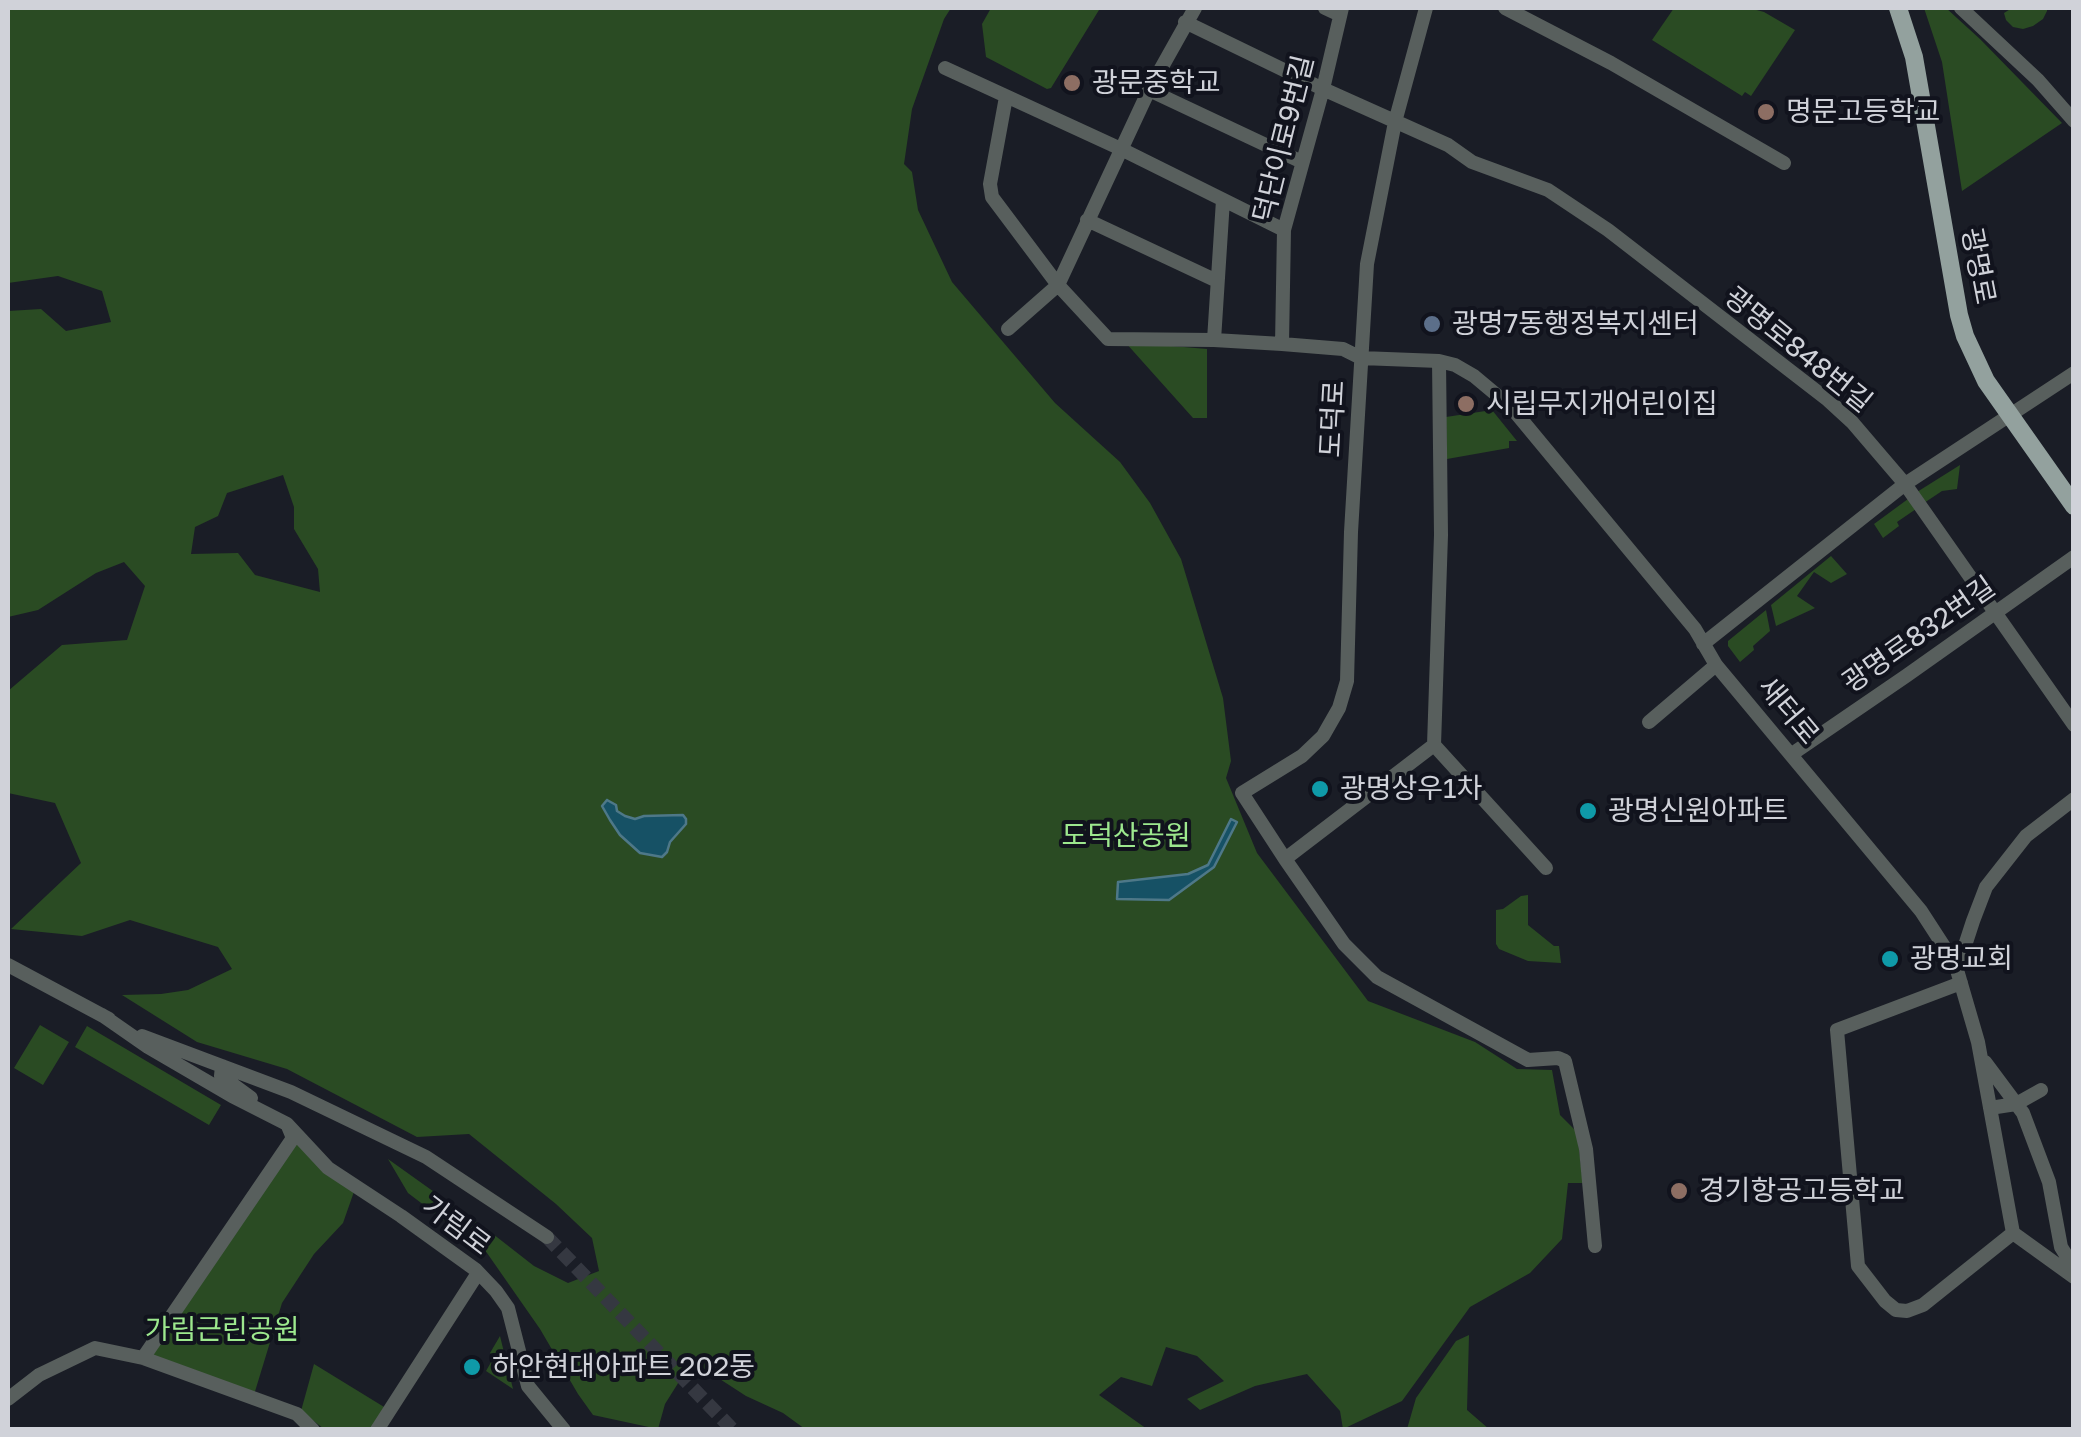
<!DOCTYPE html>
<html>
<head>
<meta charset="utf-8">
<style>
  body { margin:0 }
  #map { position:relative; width:2081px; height:1437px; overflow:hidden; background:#1a1d26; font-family:"Golos Text",sans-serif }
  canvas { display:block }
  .frame { position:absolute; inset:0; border:10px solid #d0d2d9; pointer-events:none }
</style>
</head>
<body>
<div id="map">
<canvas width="2081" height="1437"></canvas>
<div class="frame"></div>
</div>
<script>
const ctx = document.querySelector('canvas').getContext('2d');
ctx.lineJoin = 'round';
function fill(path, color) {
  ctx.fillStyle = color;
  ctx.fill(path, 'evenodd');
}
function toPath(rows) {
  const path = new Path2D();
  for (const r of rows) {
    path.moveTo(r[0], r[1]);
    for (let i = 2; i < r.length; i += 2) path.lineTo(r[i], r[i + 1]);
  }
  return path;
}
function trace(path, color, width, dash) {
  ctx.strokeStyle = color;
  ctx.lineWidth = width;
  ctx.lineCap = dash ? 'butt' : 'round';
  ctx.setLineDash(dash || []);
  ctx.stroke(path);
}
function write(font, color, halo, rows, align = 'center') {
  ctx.font = font + ' "Golos Text","Noto Sans KR",sans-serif';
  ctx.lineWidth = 8;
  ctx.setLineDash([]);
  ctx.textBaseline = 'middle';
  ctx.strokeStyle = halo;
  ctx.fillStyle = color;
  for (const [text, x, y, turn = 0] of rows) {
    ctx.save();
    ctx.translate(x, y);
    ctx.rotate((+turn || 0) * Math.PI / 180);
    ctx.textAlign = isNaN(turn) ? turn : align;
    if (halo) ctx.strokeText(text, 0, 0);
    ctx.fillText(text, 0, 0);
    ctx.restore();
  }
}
const green = toPath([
  [8,8,951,8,944,19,912,109,904,164,912,172,918,210,952,282,1055,403,1120,462,1150,503,1181,559,1223,698,1231,761,1226,778,1257,853,1368,1001,1475,1042,1517,1069,1552,1070,1560,1115,1577,1132,1583,1183,1568,1183,1562,1239,1530,1273,1470,1307,1402,1401,1343,1429,1340,1411,1307,1374,1255,1386,1200,1410,1187,1399,1224,1381,1197,1356,1166,1347,1152,1386,1121,1377,1099,1395,1147,1429,805,1429,783,1413,746,1396,692,1361,665,1404,658,1429,593,1415,578,1394,540,1329,487,1253,408,1193,388,1159,493,1234,534,1266,568,1283,599,1271,592,1238,556,1204,469,1134,417,1137,287,1069,197,1042,122,995,161,994,188,990,232,969,218,947,130,920,82,936,11,929,81,863,55,803,8,793,8,691,62,645,127,640,145,586,124,562,96,573,38,610,8,617,8,311,41,309,66,331,111,322,102,291,58,276,8,283],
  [283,475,294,507,294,529,318,569,320,592,255,575,238,553,191,554,195,527,218,516,227,493],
  [991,8,1094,8,1099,10,1051,88,1047,89,986,57,982,24],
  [1674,8,1749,8,1764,12,1795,30,1751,96,1745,92,1742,96,1652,40],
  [1924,8,1946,8,1980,39,2062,123,1962,191,1942,62],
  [2012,8,2047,8,2047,11,2043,19,2033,26,2023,29,2013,27,2006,20,2004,13],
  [1125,342,1207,349,1207,418,1193,418],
  [1492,410,1517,441,1509,441,1509,448,1447,459,1446,417],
  [1960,465,1957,489,1942,491,1924,503,1917,492],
  [1908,499,1916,509,1897,522,1899,526,1883,538,1874,524],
  [1831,556,1847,574,1831,583,1814,572,1797,596,1815,608,1776,626,1771,605],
  [1766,610,1770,631,1753,646,1754,650,1740,662,1728,646,1728,641],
  [1528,895,1528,925,1554,946,1559,946,1561,963,1528,961,1499,949,1496,944,1496,910,1503,909,1521,896],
  [40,1025,69,1042,43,1085,14,1068],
  [87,1026,221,1105,209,1125,75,1047],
  [293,1138,356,1186,343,1223,314,1254,282,1303,253,1398,143,1358],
  [1469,1335,1467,1410,1489,1429,1407,1429,1416,1398,1456,1341],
  [500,1336,513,1389,486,1371,494,1357,490,1353],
  [314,1364,389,1410,377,1430,324,1429,301,1411]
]);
const water = toPath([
  [607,800,616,805,617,811,625,816,635,819,644,816,683,815,686,819,686,824,670,842,667,852,662,857,640,853,620,835,610,820,602,806,607,800],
  [1231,819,1237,822,1214,867,1169,900,1117,899,1118,882,1188,874,1208,865,1231,819]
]);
const minorTunnel = toPath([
  [547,1237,733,1430]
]);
const minor = toPath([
  [1325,8,1340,15],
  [1426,8,1395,122,1367,264,1351,532,1347,681,1339,708,1323,736,1302,756,1242,793,1285,859,1434,745,1441,535,1439,361],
  [1505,8,1611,63,1784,163],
  [1961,8,2038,80,2074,121],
  [1185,22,1323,89,1448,145,1472,162,1548,190,1608,230,1828,400,1852,422,1905,484,2074,725],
  [945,68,1121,149,1284,230],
  [1149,90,1302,162],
  [1006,97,990,184,992,197,1058,285,1108,339,1214,340,1282,344,1343,349,1361,358,1439,361,1455,365,1474,376,1511,407,1695,629,1716,665,1921,911,1945,948,1957,970,1978,1042,2013,1233],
  [1087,220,1217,281],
  [1008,329,1058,285,1149,90,1195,8],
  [1214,340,1223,200],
  [1282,344,1284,230,1323,89,1342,8],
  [1703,644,1905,484,2074,373],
  [1649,722,1716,665],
  [1434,745,1546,868],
  [1792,754,1906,676,2074,557],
  [1285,859,1344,944,1377,977,1528,1060,1558,1058,1565,1061,1586,1149,1595,1246],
  [8,965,109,1019],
  [1957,970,1973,921,1986,887,2026,836,2074,799],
  [1961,983,1837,1030,1858,1266,1885,1301,1896,1310,1907,1311,1923,1305,2013,1233],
  [102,1015,148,1047,232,1096,287,1124,328,1168,401,1216,476,1270,496,1291,508,1308,528,1386,564,1430],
  [142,1036,291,1092,426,1157,547,1237],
  [1985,1062,2023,1113,2049,1182,2061,1247,2074,1268],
  [222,1066,221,1076,251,1098],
  [1990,1108,2016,1104,2041,1090],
  [2013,1233,2074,1277],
  [143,1358,293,1138,288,1126],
  [8,1399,39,1375,95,1348,143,1358,297,1414,313,1430],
  [377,1430,478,1273]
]);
const major = toPath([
  [1898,8,1914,57,1959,315,1965,336,1986,381,2074,506]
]);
const markers = [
  [1072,83,10,"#8d6e63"],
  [1766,112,10,"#8d6e63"],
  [1432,324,10,"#5c6f8a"],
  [1466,404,10,"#8d6e63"],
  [1320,789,10,"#0f9aa8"],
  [1588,811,10,"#0f9aa8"],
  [1890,959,10,"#0f9aa8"],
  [1679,1191,10,"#8d6e63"],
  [472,1367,10,"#0f9aa8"]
];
const poiNames = [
  ["광문중학교",1092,83],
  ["명문고등학교",1786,112],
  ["광명7동행정복지센터",1452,324],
  ["시립무지개어린이집",1486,404],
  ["광명상우1차",1340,789],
  ["광명신원아파트",1608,811],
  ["광명교회",1910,959],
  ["경기항공고등학교",1699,1191],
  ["하안현대아파트 202동",492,1367]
];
const streetNames = [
  ["덕단이로9번길",1284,139,-76],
  ["광명로",1978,266,79],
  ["광명로848번길",1798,350,39],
  ["도덕로",1333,419,-87],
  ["광명로832번길",1919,635,-35],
  ["새터로",1788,711,50],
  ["가림로",456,1226,37]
];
const parkNames = [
  ["도덕산공원",1126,836],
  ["가림근린공원",222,1330]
];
fill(green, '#2a4b23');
fill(water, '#165165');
trace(water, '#4e7888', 2.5);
trace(minorTunnel, '#353841', 14, [14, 7]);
trace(minor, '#585f5d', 14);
trace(major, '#93a19e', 18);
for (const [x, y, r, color] of markers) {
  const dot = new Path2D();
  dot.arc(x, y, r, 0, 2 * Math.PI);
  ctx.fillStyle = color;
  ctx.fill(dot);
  trace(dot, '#11131d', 4);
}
write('28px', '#d0d2d9', '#11131d', poiNames, 'left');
write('28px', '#d0d2d9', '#11131d', streetNames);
write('28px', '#9de88e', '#11131d', parkNames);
</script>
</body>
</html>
